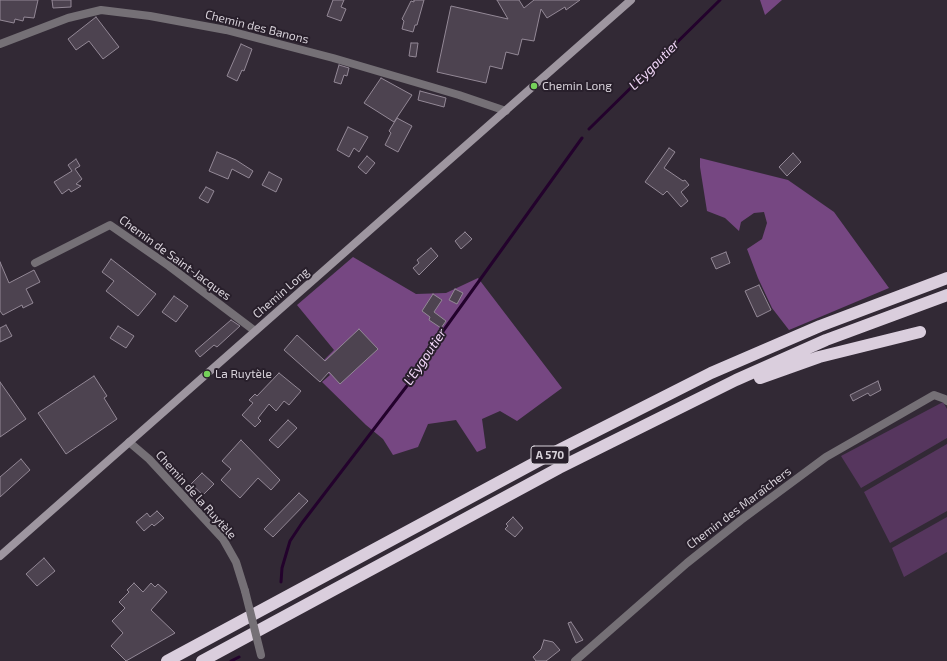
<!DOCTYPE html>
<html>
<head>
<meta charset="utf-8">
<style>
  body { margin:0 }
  canvas { display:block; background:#322935 }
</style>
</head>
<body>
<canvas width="947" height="661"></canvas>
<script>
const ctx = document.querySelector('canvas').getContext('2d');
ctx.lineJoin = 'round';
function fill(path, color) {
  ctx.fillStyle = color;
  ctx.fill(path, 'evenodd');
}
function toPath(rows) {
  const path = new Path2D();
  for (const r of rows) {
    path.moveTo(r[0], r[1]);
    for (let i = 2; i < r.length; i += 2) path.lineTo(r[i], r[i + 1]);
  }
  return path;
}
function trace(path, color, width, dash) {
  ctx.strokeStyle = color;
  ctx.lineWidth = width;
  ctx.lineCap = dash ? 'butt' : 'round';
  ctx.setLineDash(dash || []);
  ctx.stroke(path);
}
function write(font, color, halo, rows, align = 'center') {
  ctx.font = font + ' "Exo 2",sans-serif';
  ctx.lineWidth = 4;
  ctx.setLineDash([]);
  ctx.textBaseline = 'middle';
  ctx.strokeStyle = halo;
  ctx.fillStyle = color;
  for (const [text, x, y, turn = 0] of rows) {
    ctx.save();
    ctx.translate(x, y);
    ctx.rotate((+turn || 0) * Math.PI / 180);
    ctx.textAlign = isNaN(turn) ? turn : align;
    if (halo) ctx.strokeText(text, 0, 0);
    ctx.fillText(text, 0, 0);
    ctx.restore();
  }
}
const green = toPath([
  [943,402,947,409,947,438,861,488,841,456],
  [947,444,947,511,890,543,864,492],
  [947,517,947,552,904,577,892,548]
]);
const forest = toPath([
  [760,0,782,0,765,15],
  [700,158,788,180,834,212,889,288,789,330,772,308,758,278,747,249,762,239,767,223,764,212,754,213,741,222,739,231,725,218,707,211,700,167],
  [353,257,416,294,446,293,478,278,562,388,517,421,500,411,482,419,486,448,477,452,456,420,428,424,418,447,393,455,383,439,366,425,322,382,330,375,320,364,334,350,297,305]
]);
const stream = toPath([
  [589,129,720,0],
  [281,582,282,568,287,551,290,541,302,523,416,374,433,345,582,138],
  [231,661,239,657]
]);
const building = toPath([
  [0,0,38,0,34,18,24,17,23,21,15,19,14,23,0,20,0,0],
  [52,0,71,0,71,7,53,8,52,0],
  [333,0,344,0,341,7,346,9,341,21,327,16,333,0],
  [414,0,424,0,417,25,415,25,413,32,402,29,404,21,402,19,411,1,414,2,414,0],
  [497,0,519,0,524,8,534,0,580,0,566,10,565,7,547,18,541,9,534,41,522,39,518,55,506,52,502,69,490,66,486,83,437,72,451,6,508,19,497,0],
  [96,17,119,47,103,59,89,41,76,50,68,39,96,17],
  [411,43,418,43,416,57,409,56,411,43],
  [241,44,252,49,244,71,242,70,237,81,227,76,241,44],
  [339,65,349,68,347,76,344,75,341,84,334,82,339,65],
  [381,78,412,95,394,122,364,103,381,78],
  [420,91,446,98,444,107,418,100,420,91],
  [397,118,412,126,398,152,385,145,391,133,389,131,397,118],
  [348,127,368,137,359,152,354,148,349,157,337,150,348,127],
  [669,148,675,152,664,168,683,181,685,180,689,185,681,192,688,201,681,207,667,191,663,195,645,182,669,148],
  [217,152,236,160,253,171,249,178,232,169,228,179,209,171,217,152],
  [793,153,801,162,787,176,779,167,793,153],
  [367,156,375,163,366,174,358,167,367,156],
  [76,159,80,166,75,169,82,179,76,184,81,186,71,192,69,189,62,194,54,182,72,171,68,165,76,159],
  [269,172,282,179,276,192,262,185,269,172],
  [206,187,214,191,208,203,199,198,206,187],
  [465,232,472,239,461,249,455,241,465,232],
  [431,248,438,256,419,275,413,268,419,263,417,260,431,248],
  [726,252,730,263,716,269,711,258,726,252],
  [111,259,156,294,138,316,106,291,114,281,102,272,111,259],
  [0,262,9,283,34,270,40,282,26,289,33,303,23,308,22,305,3,315,0,311,0,262],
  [759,285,771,310,757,317,745,291,759,285],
  [455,289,463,293,457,304,449,300,455,289],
  [433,294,442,300,434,312,446,321,441,328,429,320,430,317,422,311,433,294],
  [174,296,188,306,176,322,162,312,174,296],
  [231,320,240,326,217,347,214,345,200,357,195,351,231,320],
  [6,325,12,336,0,342,0,328,6,325],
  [118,326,134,336,126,348,110,338,118,326],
  [359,329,378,349,340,384,329,372,320,382,284,350,297,335,325,361,359,329],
  [279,373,301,391,289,405,284,401,276,411,269,404,258,418,261,421,255,427,242,415,253,403,249,400,255,394,257,396,279,373],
  [94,376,107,396,104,398,117,419,66,454,38,413,94,376],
  [878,381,881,390,870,396,868,393,853,401,850,395,878,381],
  [0,382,26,419,0,437,0,382],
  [288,420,297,428,278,448,269,440,288,420],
  [241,440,280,480,271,490,258,478,240,498,221,480,231,469,222,461,241,440],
  [21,459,30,470,0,497,0,477,21,459],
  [202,473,214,484,203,495,191,484,202,473],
  [299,493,308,501,273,537,264,529,299,493],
  [157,511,164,518,154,526,152,524,144,531,136,522,147,513,150,517,157,511],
  [513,517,523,528,515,537,505,529,508,526,506,524,513,517],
  [44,558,55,571,37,586,26,574,44,558],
  [134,583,143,592,151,583,155,587,158,584,167,592,151,610,175,633,126,661,111,646,123,633,112,621,125,608,119,602,129,592,127,590,134,583],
  [571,622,583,640,576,643,568,623,571,622],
  [544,640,553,642,560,650,546,661,536,661,533,657,541,649,544,640]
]);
const street = toPath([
  [0,44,68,18,101,10,150,16,226,30,333,58,459,95,506,111],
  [35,263,110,225,169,266,255,331],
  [129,442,149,459,223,539,236,562,245,591],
  [575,661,687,563,741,520,826,457,934,395,945,399,947,401]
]);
const secondary = toPath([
  [0,556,631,0]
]);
const highway = toPath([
  [760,378,819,357,920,332],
  [167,661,553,453,711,373,820,326,947,278],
  [202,661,559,468,736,380,826,340,947,295]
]);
const streetBridge = toPath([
  [245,591,261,655]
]);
const markers = [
  [534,86,4,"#75d25a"],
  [207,374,4,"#75d25a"]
];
const shields = [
  [550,455,38]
];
const shieldNames = [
  ["A 570",550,455]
];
const streetNames = [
  ["Chemin des Banons",257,27,14],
  ["Chemin de Saint-Jacques",175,258,36],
  ["Chemin Long",281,293,-41],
  ["Chemin de la Ruytèle",196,495,48],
  ["Chemin des Maraîchers",739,508,-37]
];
const poiNames = [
  ["Chemin Long",542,86],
  ["La Ruytèle",215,374]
];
const waterNames = [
  ["L'Eygoutier",654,65,-45],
  ["L'Eygoutier",425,357,-56]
];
fill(green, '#56365e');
fill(forest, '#764782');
trace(stream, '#23022c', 3);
fill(building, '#4d4350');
trace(building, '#938896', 1);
trace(street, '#757076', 8);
trace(secondary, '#9e96a0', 8);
trace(highway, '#dacedd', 12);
trace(streetBridge, '#757076', 8);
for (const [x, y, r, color] of markers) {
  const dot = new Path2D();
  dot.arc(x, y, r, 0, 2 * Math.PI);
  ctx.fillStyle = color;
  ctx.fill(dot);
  trace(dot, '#281f2b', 1.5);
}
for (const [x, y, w] of shields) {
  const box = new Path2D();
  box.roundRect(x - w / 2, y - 9, w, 18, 3);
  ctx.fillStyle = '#281f2b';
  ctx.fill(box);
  trace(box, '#d7d1d9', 1);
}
write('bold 11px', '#d7d1d9', null, shieldNames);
write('12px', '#d7d1d9', '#281f2b', streetNames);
write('12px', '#d7d1d9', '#281f2b', poiNames, 'left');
write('italic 13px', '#f4d9fb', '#281f2b', waterNames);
</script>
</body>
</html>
